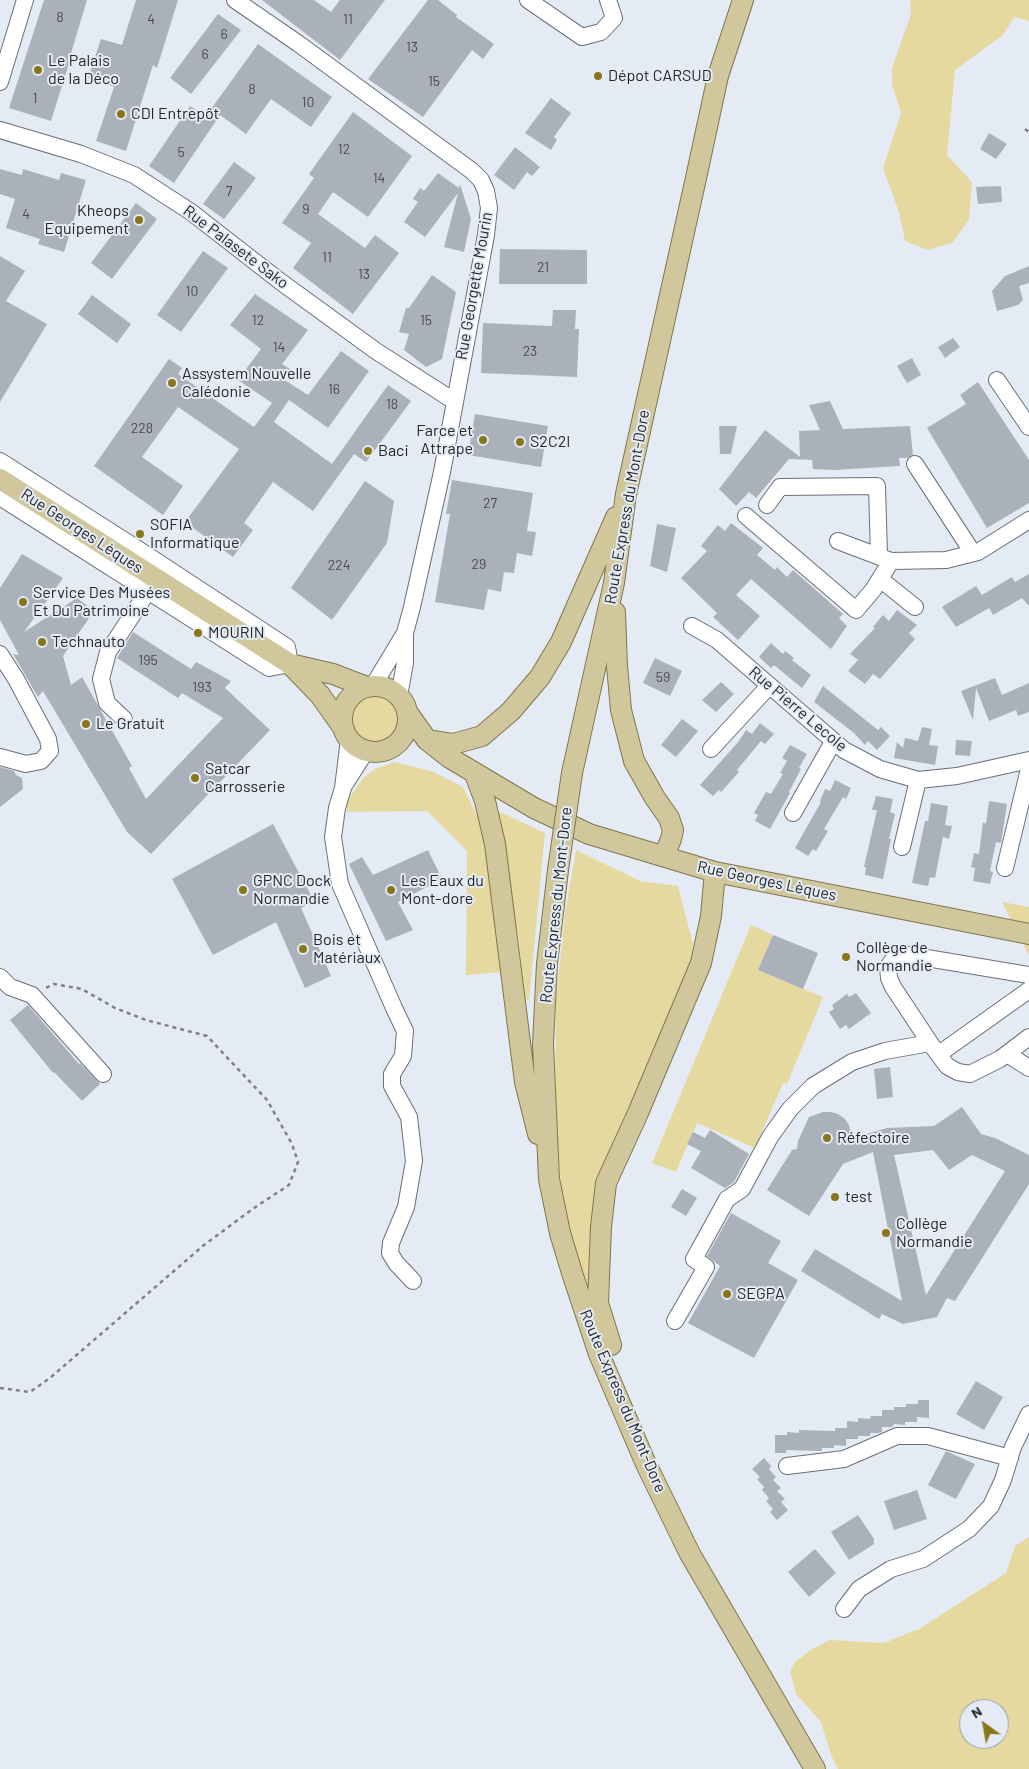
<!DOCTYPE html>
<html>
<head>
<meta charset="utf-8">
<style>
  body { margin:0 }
  #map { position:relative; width:1029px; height:1769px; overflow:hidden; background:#e4ebf5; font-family:Barlow,sans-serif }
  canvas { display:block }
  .north { position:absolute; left:959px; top:1699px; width:50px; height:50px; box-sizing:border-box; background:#e4ebf5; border:1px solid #989da4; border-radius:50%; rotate:328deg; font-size:14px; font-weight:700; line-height:20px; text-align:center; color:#25272b }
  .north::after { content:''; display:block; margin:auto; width:18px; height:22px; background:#89761a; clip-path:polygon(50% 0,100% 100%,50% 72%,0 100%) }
</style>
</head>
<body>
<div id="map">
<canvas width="1029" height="1769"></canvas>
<div class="north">N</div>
</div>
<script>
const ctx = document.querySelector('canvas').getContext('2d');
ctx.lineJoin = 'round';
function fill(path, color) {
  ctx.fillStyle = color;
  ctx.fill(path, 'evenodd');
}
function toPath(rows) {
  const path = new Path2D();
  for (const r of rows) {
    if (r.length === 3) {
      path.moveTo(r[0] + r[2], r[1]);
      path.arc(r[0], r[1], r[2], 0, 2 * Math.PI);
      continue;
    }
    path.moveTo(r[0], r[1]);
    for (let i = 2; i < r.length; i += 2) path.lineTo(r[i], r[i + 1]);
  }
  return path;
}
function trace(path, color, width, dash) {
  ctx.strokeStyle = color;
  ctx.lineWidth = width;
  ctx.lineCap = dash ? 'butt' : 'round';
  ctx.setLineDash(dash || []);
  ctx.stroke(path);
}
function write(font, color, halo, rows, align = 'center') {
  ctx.font = font + ' Barlow,sans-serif';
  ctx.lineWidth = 4;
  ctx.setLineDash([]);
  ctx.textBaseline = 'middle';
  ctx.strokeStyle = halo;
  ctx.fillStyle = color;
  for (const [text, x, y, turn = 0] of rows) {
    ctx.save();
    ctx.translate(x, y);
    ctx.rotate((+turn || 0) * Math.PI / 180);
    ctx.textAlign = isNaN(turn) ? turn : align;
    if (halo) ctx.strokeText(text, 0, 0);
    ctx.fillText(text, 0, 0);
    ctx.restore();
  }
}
const green = toPath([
  [910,0,1029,0,1029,21,1014,17,1003,35,955,70,947,155,972,182,969,220,952,243,928,250,905,241,899,212,883,168,901,113,892,85,892,68,911,14],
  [376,719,23],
  [394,762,431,771,463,787,482,826,504,972,466,975,467,851,427,811,347,812,347,801,364,777,375,769],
  [500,812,545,833,529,1001,525,999,519,941,501,839,495,819],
  [576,850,640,881,678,886,693,944,689,981,646,1070,590,1284,586,1292,563,1209,555,1108,556,1002,565,913],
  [1002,902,1029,907,1029,956],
  [751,925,773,935,758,970,823,997,787,1084,783,1083,755,1148,697,1123,676,1172,652,1163],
  [1029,1537,1029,1769,838,1769,831,1755,821,1722,796,1694,790,1671,795,1662,812,1649,830,1640,884,1643,919,1629,1006,1573,1015,1546],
  [969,1709,999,1709,999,1739,969,1739]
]);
const building = toPath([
  [44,0,87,0,69,60,70,60,51,121,9,108],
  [136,0,178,0,157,68,153,65,126,151,96,141,114,87,88,78,101,39,122,45],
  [262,0,314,0,331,12,340,0,385,0,340,60],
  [428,0,438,0,457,15,456,17,494,44,483,59,472,50,423,117,368,79],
  [218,14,241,30,191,94,170,78],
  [258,44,332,97,311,127,271,99,246,134,220,115,174,183,149,166,190,106,206,116],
  [551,98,571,113,554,137,557,140,551,150,525,133],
  [353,112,412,156,368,217,333,192,318,214,365,248,375,235,399,253,353,314,293,268,311,243,282,223,314,178,309,174],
  [989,133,1007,144,996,159,980,149],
  [515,147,540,167,532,176,527,172,514,190,494,175],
  [234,162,256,178,224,219,203,204],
  [0,169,22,175,23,169,59,180,61,173,86,180,64,252,38,244,40,239,6,228,15,199,0,194],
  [438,173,459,188,460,184,471,219,464,252,444,247,458,193,425,237,404,222,418,202,413,199,420,188,424,191],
  [1001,186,1002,202,978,204,976,187],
  [136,203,157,219,112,279,91,263],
  [500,249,587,250,587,284,499,284],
  [203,251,228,268,181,332,157,315],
  [0,256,25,271,6,301,47,324,0,402],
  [1029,266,1029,283,1019,286,1023,300,1018,305,997,311,992,291,1005,276],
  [432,275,456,292,442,359,426,367,404,350,409,334,399,332,406,308,409,308],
  [255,294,308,330,282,364,290,369,283,379,308,395,341,351,369,371,328,428,289,400,274,422,332,464,388,385,411,401,366,462,354,454,313,511,273,482,244,523,253,530,233,557,185,522,239,449,178,407,142,457,183,486,163,515,94,466,169,359,182,368,178,374,254,427,272,403,238,380,261,349,230,325],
  [92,295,131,324,117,343,78,314],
  [553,310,576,310,575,329,579,329,577,377,481,373,483,323,552,326],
  [953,338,960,347,945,358,938,347],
  [912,358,921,375,907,383,897,366],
  [978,382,1029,460,1029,503,987,528,927,428,966,404,960,395],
  [830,401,843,429,910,426,913,455,908,458,899,458,900,466,835,470,813,469,812,460,789,459,756,498,749,492,736,506,719,489,765,430,800,457,799,431,820,430,809,405],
  [475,414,548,426,541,467,468,455],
  [719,426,737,426,731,454,720,454],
  [452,480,533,493,527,531,536,532,532,556,517,553,514,573,504,572,501,592,488,589,484,610,435,602,450,514,446,514],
  [365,481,394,501,387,543,332,620,291,588],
  [731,523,763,548,757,555,775,570,777,567,787,577,793,570,843,614,839,618,847,626,831,649,751,579,736,595,760,616,738,640,713,617,717,613,681,578,707,551,701,546,718,525,725,531],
  [657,524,676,528,667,572,650,566],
  [22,554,63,578,24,632,77,598,94,611,63,656,71,685,82,677,132,766,129,768,146,799,223,718,182,693,178,698,117,658,133,632,191,669,196,662,231,681,225,688,270,730,151,854,127,832,43,691,38,697,13,654,19,655,0,620,0,588],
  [1029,574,1029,606,1022,598,993,615,989,608,956,627,942,607,976,586,982,595,1012,577,1015,582],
  [897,610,917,625,909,633,915,639,880,679,873,674,865,684,848,671,858,660,850,654,875,628,873,627,883,615,889,621],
  [771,643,783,654,785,651,794,658,792,660,811,675,802,688,774,665,771,668,759,657],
  [655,658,682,671,670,696,643,683],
  [995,678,1002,695,1029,683,1029,712,1018,716,1016,710,989,721,976,688,973,720,961,691],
  [721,682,734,694,716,712,702,700],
  [823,686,878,730,881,727,890,736,877,750,868,741,865,745,854,733,814,702],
  [682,719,698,731,676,757,661,745],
  [760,723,774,734,765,744,761,741,737,770,739,772,721,792,719,790,713,796,700,785,739,741,746,730,752,734],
  [922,727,932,729,929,745,938,746,935,765,894,758,897,742,903,748,905,738,918,741],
  [956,740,972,741,970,756,955,755],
  [790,745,807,754,799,768,801,769,789,792,790,793,770,829,755,821,758,815,754,813,766,792,771,794,783,774,780,773,787,761,782,758],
  [0,767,14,771,16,775,22,778,23,789,0,807],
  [835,780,851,788,846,799,843,797,824,829,828,831,816,851,813,849,808,856,795,848,821,802,820,801,825,789,830,791],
  [876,796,893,799,890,812,895,814,889,839,891,839,883,879,865,875,866,867,864,867,877,810,872,810],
  [989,801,1007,804,1001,843,996,842,990,871,993,872,990,884,973,881,975,868,971,867,974,853,979,854,983,822,986,824],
  [931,803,948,806,945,825,952,826,949,839,943,837,935,878,930,877,928,886,912,883,925,821,928,821],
  [273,824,314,901,301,908,331,976,305,988,276,922,213,955,172,879],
  [428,850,442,879,398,902,413,930,386,941,349,864,362,857,373,875],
  [773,935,818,953,803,989,758,970],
  [856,993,871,1013,849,1029,846,1025,840,1029,829,1012,834,1009,832,1005,847,994,849,997],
  [28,1005,79,1064,80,1063,100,1084,82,1101,54,1072,53,1073,10,1020],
  [890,1067,893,1097,877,1099,874,1069],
  [962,1107,981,1134,995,1138,1029,1155,1029,1184,955,1301,947,1298,937,1317,903,1324,882,1314,879,1319,801,1271,815,1249,902,1301,873,1152,843,1164,809,1216,767,1190,792,1150,797,1149,798,1141,809,1117,823,1112,831,1112,838,1114,845,1119,849,1125,852,1138,887,1128,934,1126],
  [933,1150,949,1170,972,1155,1005,1171,926,1295,894,1155],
  [710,1130,749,1154,734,1182,725,1188,691,1168,701,1151,687,1144,693,1132,705,1138],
  [682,1189,697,1198,686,1216,671,1207],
  [731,1213,781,1241,768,1263,798,1280,754,1358,688,1323,720,1266,707,1256],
  [976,1381,1003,1397,984,1430,956,1414],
  [918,1400,929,1400,929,1418,917,1417,917,1422,905,1422,905,1425,894,1424,892,1427,882,1427,882,1432,878,1433,870,1433,870,1436,858,1436,858,1439,846,1439,846,1446,834,1445,834,1448,822,1448,822,1451,786,1450,786,1453,775,1453,775,1435,787,1435,787,1432,799,1433,799,1430,835,1431,835,1428,847,1428,847,1421,858,1422,858,1418,870,1419,871,1416,882,1416,882,1410,894,1410,894,1407,906,1407,906,1404,918,1404],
  [946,1451,975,1464,956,1499,928,1485],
  [764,1458,771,1466,769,1469,776,1477,773,1480,781,1488,777,1491,785,1499,781,1502,788,1510,777,1520,770,1512,773,1509,766,1501,769,1498,762,1490,764,1487,757,1479,760,1477,752,1469],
  [917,1490,927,1519,894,1530,884,1501],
  [858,1515,874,1539,874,1544,849,1560,831,1532],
  [815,1549,836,1573,809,1597,788,1572]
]);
const path = toPath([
  [1025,129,1029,132],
  [0,1388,30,1392,50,1378,204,1245,254,1208,289,1185,298,1162,292,1144,267,1100,207,1036,146,1020,115,1008,82,989,54,984,46,988]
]);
const minor = toPath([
  [235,0,299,44,472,171,481,180,486,191,489,208,486,235,442,472,412,607,405,633,373,686],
  [528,0,582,37,601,32,614,18,608,0],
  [0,82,25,0],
  [0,130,81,154,134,175,191,212,281,282,376,351,454,401],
  [997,380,1029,427],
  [0,461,144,553,287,647,290,664,269,668,0,497],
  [915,464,973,553],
  [767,505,780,487,877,486,879,556],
  [746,516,856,610,873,590,891,561],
  [838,541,891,561,946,560,978,552,1029,520],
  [880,579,915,607],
  [692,626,717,640,844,750,880,769,918,780,957,776,1029,760],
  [0,654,16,679,48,739,50,751,41,761,26,764,0,757],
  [399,696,405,663,405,633],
  [124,719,107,703,101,679,108,652,148,591],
  [349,739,343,788,337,808,333,837,340,884,394,1008,405,1031,403,1056,392,1074,392,1086,409,1117,414,1161,406,1207,391,1243,390,1253,396,1263,413,1281],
  [711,749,769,686],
  [345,784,366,751],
  [793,813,833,742],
  [902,847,918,780],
  [1005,868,1029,769],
  [1029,975,909,955,899,956,893,960,888,967,889,978,893,987,930,1043,947,1066,958,1072,970,1074,1000,1059,1029,1037],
  [0,977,10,987,32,995,103,1074],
  [939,1054,1029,990],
  [1007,1054,1029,1068],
  [675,1321,706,1267,694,1259,727,1199,742,1189,770,1137,790,1109,813,1086,852,1062,885,1051,930,1043],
  [787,1466,844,1459,897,1436,928,1436,1010,1458],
  [844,1609,859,1589,891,1569,923,1559,969,1529,991,1506,1003,1480,1013,1447,1029,1414]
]);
const major = toPath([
  [0,479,290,664,320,695,344,729],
  [615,612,617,666,621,710,634,761,655,798,669,818,673,830,671,839,664,856],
  [290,664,333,674,367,687],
  [375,719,33],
  [407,712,427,740,450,758,534,808,589,834,715,872,1029,934],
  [428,740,453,744,482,736,511,711,540,677,561,642,616,517],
  [572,773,614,583,626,494,696,178,718,76,743,0],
  [475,774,485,801,495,844,525,1082,538,1134],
  [558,870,547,964,543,1044,549,1179,560,1233,573,1276,599,1354,646,1464,690,1554,815,1769],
  [611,1345,598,1303,601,1227,606,1183,638,1113,701,963,711,916,715,872]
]);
const majorBridge = toPath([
  [558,870,572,773]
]);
const markers = [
  [38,70,5,"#89761a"],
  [598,76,5,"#89761a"],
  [121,114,5,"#89761a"],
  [139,220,5,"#89761a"],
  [172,383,5,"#89761a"],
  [483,440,5,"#89761a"],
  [520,442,5,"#89761a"],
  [368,451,5,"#89761a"],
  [140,534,5,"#89761a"],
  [23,602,5,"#89761a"],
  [198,633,5,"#89761a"],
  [42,642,5,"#89761a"],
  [86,724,5,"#89761a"],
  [195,778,5,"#89761a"],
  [243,890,5,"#89761a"],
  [391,890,5,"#89761a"],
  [303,949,5,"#89761a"],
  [846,957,5,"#89761a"],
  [827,1138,5,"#89761a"],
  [835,1197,5,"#89761a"],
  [886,1233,5,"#89761a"],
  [727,1294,5,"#89761a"]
];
const numberNames = [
  ["8",60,17],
  ["4",151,19],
  ["11",348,19],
  ["6",224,34],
  ["13",412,47],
  ["6",205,54],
  ["15",434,81],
  ["8",252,89],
  ["1",35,98],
  ["10",308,102],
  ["12",344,149],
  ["5",181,152],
  ["14",379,178],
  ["7",229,191],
  ["9",306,209],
  ["4",26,214],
  ["11",327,257],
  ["21",543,267],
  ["13",364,274],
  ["10",192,291],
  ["12",258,320],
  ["15",426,320],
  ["14",279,347],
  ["23",530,351],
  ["16",334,389],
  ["18",392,404],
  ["228",142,428],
  ["27",490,503],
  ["29",479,564],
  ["224",339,565],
  ["195",148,660],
  ["59",663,677],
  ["193",202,687]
];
const poiNames = [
  ["Le Palais",48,61],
  ["de la Déco",48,79],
  ["Dépot CARSUD",608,76],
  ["CDI Entrepôt",131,114],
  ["Kheops",129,211,"right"],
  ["Equipement",129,229,"right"],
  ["Assystem Nouvelle",182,374],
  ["Calédonie",182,392],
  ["Farce et",473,431,"right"],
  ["Attrape",473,449,"right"],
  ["S2C2I",530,442],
  ["Baci",378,451],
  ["SOFIA",150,525],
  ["Informatique",150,543],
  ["Service Des Musées",33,593],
  ["Et Du Patrimoine",33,611],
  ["MOURIN",208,633],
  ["Technauto",52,642],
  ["Le Gratuit",96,724],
  ["Satcar",205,769],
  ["Carrosserie",205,787],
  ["GPNC Dock",253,881],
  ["Normandie",253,899],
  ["Les Eaux du",401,881],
  ["Mont-dore",401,899],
  ["Bois et",313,940],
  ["Matériaux",313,958],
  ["Collège de",856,948],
  ["Normandie",856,966],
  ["Réfectoire",837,1138],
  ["test",845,1197],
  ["Collège",896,1224],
  ["Normandie",896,1242],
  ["SEGPA",737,1294]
];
const streetNames = [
  ["Rue Palasete Sako",236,247,37],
  ["Rue Georgette Mourin",474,286,-80],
  ["Route Express du Mont-Dore",627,507,-80],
  ["Rue Georges Lèques",82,531,33],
  ["Rue Pierre Lecole",798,709,40],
  ["Rue Georges Lèques",767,881,12],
  ["Route Express du Mont-Dore",556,905,-84],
  ["Route Express du Mont-Dore",623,1401,67]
];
fill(green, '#e6d99f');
fill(building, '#aab1ba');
trace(minor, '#696f78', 18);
trace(major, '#80764b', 22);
trace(path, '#7d8188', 2.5, [4, 4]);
trace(minor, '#fff', 16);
trace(major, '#d0c79d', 20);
trace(majorBridge, '#80764b', 22, []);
trace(majorBridge, '#d0c79d', 20);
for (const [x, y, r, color] of markers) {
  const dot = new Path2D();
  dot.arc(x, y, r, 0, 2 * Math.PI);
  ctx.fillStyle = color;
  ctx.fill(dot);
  trace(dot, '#e4ebf5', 2);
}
write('14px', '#464a4f', null, numberNames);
write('16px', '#25272b', '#e4ebf5', poiNames, 'left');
write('16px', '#25272b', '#e4ebf5', streetNames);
</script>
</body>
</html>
